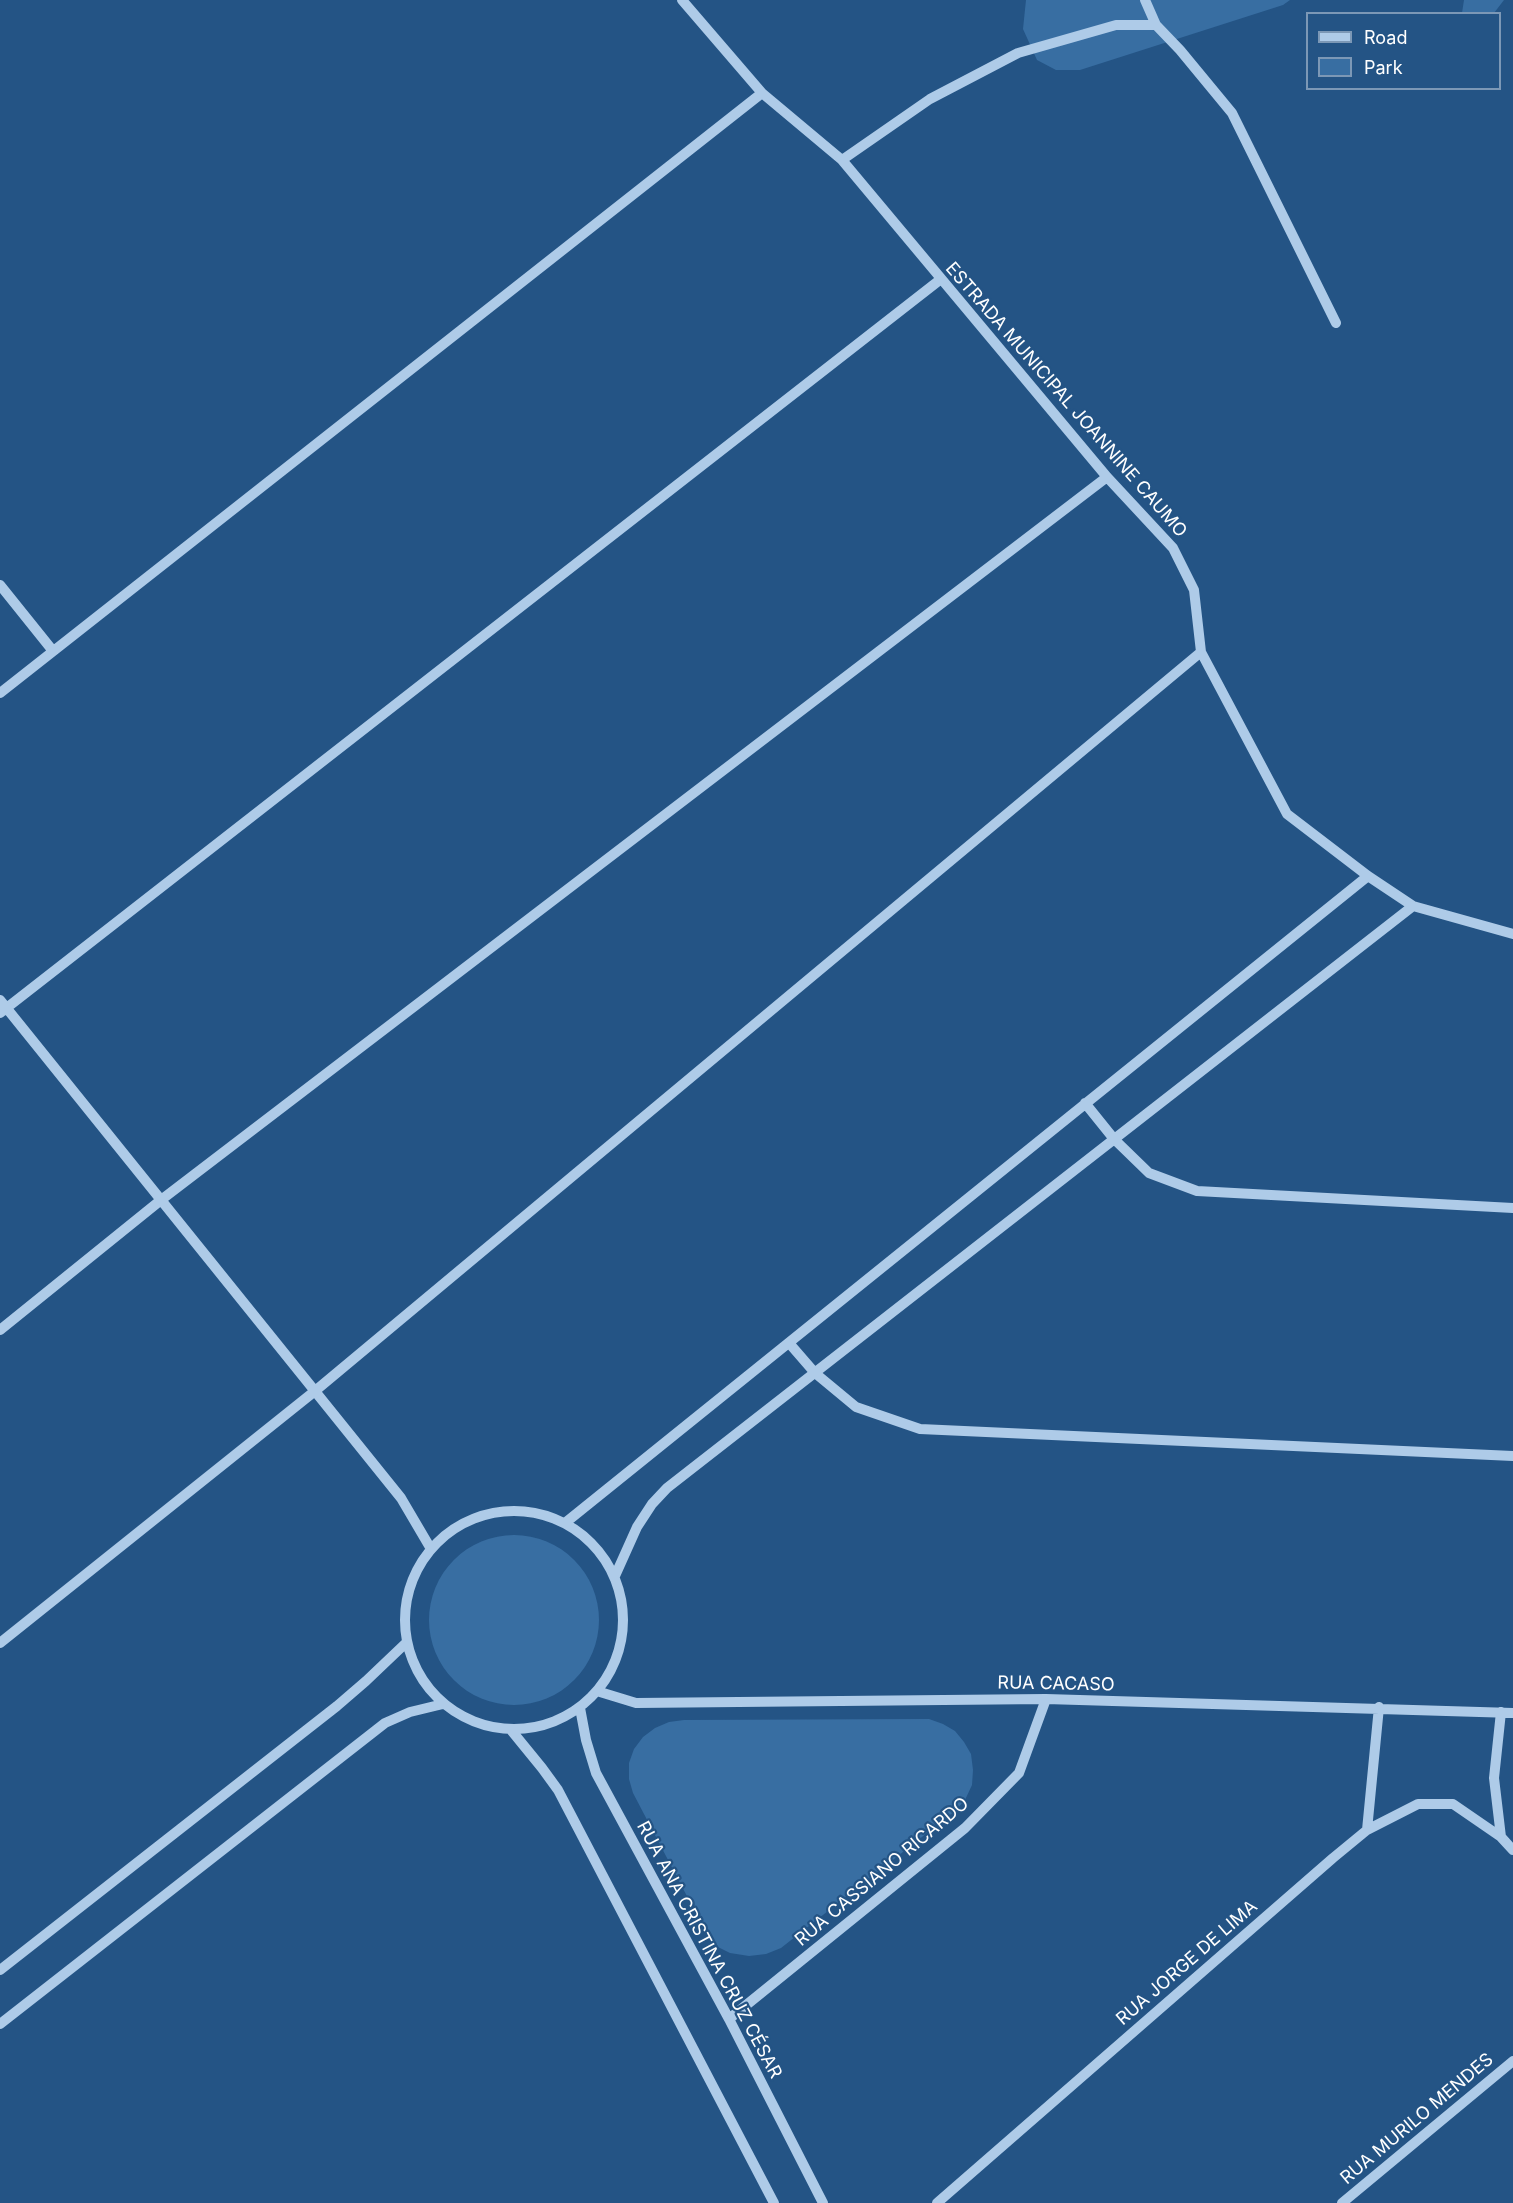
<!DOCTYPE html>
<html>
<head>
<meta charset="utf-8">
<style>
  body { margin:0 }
  #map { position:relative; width:1513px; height:2203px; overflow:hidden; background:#245485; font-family:Inter,sans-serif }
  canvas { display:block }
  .legend { position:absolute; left:1306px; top:12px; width:195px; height:78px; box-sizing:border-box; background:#245485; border:2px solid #7c98b6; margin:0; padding:8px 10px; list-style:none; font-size:18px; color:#fff }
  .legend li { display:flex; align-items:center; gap:12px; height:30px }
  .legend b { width:30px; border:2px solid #7c98b6 }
</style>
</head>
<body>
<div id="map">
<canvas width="1513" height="2203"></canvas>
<ul class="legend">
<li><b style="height:8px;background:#aecbe8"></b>Road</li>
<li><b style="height:16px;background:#386ea2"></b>Park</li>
</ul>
</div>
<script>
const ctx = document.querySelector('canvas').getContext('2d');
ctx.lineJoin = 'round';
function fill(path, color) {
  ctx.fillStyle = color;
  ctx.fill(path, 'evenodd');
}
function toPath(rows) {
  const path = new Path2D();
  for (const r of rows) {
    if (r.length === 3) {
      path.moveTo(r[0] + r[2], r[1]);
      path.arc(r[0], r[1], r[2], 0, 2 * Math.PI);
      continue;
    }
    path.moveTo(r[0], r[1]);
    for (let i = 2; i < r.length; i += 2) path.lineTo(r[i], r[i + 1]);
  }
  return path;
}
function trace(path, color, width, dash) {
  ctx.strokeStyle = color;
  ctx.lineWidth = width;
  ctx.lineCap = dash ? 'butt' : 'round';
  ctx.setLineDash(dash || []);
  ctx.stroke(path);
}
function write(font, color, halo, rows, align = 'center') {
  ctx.font = font + ' Inter,sans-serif';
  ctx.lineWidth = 4.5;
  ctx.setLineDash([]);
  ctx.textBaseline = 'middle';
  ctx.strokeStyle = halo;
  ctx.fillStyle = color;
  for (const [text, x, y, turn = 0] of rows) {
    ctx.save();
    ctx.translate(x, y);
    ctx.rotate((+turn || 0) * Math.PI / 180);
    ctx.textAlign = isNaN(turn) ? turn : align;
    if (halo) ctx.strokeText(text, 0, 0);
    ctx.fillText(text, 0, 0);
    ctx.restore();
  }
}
const green = toPath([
  [1026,0,1290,0,1283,5,1080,70,1056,70,1037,60,1023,29],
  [1464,0,1504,0,1494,13,1462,13],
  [514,1620,85],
  [929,1719,943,1724,955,1731,964,1742,971,1754,973,1770,972,1785,965,1800,955,1811,781,1948,766,1954,749,1956,730,1953,712,1944,633,1793,629,1779,629,1763,634,1749,643,1737,655,1728,669,1722,684,1720]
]);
const minor = toPath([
  [682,0,762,93,842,160,1107,477,1173,548,1194,590,1201,652,1287,814,1368,876,1413,906,1513,934],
  [1145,0,1156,25],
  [842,160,930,99,1018,53,1116,25,1156,25,1180,50,1232,113,1336,323],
  [0,585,53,651],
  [0,693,762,93],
  [0,1000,401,1498,431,1549],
  [0,1013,941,279],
  [1085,1103,1114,1139,1149,1173,1197,1191,1513,1208],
  [0,1330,161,1200,1107,477],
  [789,1343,815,1373,856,1407,920,1429,1513,1456],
  [514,1620,109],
  [565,1523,1368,876],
  [615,1576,637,1527,652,1504,667,1488,1413,906],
  [0,1643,315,1391,1201,652],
  [600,1692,636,1703,1046,1699,1513,1713],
  [580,1708,586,1740,596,1773,729,2019,823,2203],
  [1501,1712,1494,1778,1501,1837,1513,1850],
  [511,1730,542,1768,558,1790,774,2203],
  [1367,1830,1418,1804,1453,1804,1501,1837],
  [0,1970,337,1706,366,1681,407,1642],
  [729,2019,965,1828,1019,1773,1046,1699],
  [0,2024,385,1723,410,1712,443,1704],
  [937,2203,1333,1858,1367,1830,1379,1707],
  [1342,2203,1513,2061]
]);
const streetNames = [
  ["ESTRADA MUNICIPAL JOANNINE CAUMO",1066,400,49],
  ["RUA CACASO",1056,1684,1],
  ["RUA CASSIANO RICARDO",882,1872,-40],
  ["RUA ANA CRISTINA CRUZ CÉSAR",709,1950,62],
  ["RUA JORGE DE LIMA",1187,1963,-41],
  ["RUA MURILO MENDES",1417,2119,-40]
];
fill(green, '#386ea2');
trace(minor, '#aecbe8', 10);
write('18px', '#fff', '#245485', streetNames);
</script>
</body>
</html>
